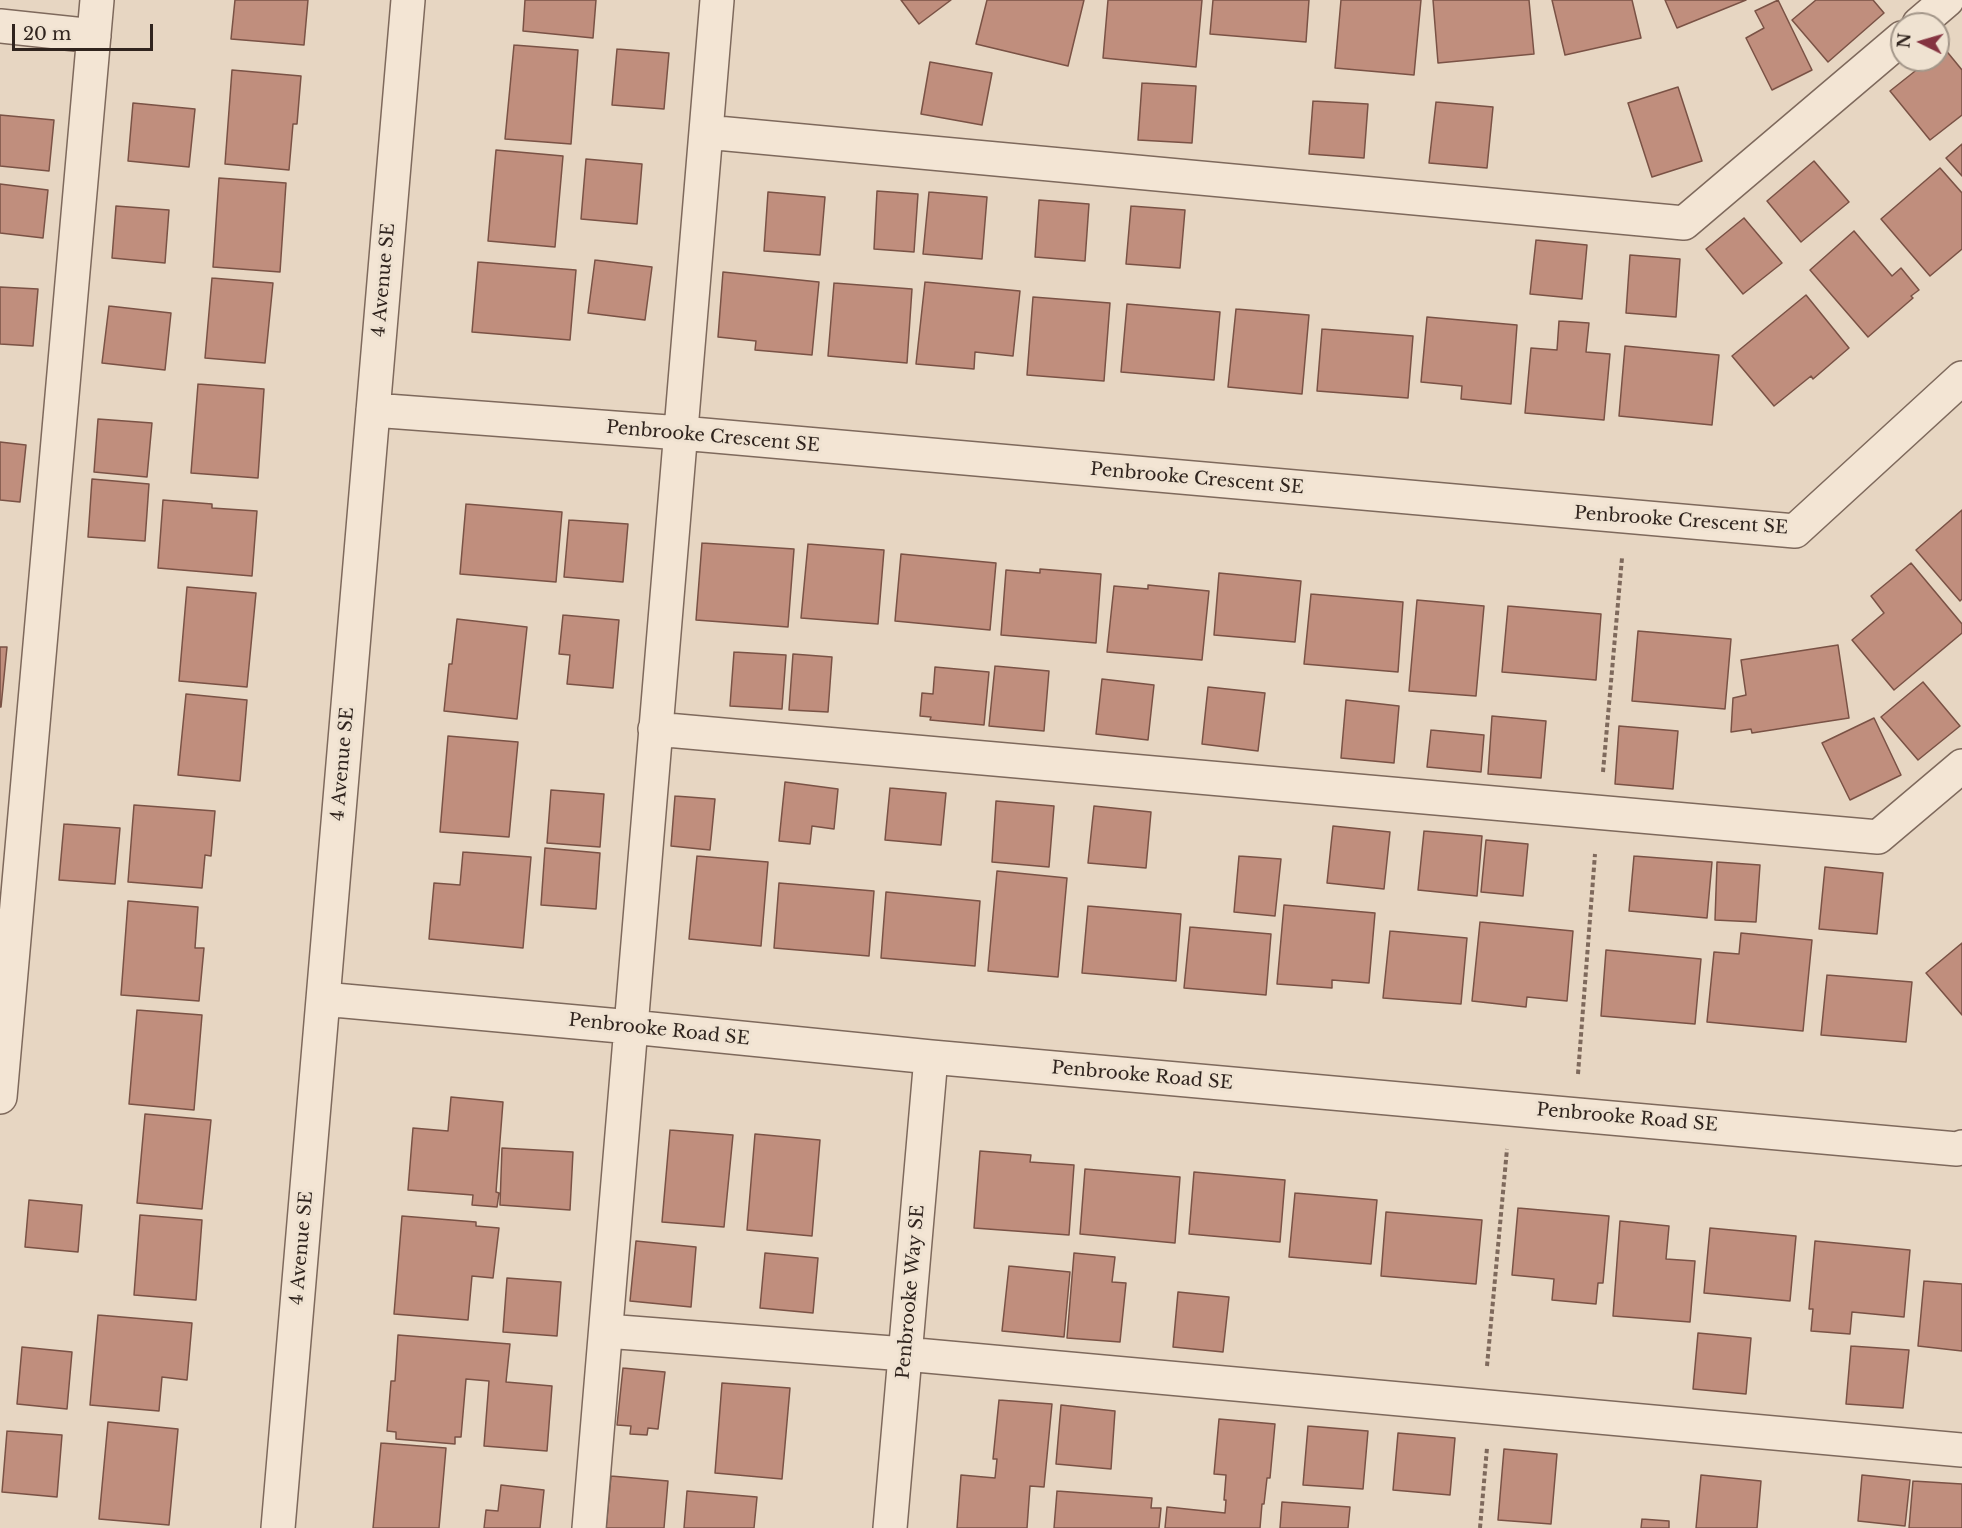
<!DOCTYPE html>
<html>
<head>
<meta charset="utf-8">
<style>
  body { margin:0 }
  #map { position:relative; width:1962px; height:1528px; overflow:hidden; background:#e7d6c2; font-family:"Libre Baskerville",serif }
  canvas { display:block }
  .north { position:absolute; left:1890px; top:12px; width:60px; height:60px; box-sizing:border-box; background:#efe2d1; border:2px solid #a39689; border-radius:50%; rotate:275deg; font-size:16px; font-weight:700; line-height:24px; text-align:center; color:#30241e }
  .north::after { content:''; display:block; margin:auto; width:21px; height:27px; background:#853441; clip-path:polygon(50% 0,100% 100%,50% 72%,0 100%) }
  .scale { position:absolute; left:12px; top:24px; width:141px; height:27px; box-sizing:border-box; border:3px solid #30241e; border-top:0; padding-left:8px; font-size:18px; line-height:21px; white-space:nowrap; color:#30241e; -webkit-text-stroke:4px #efe2d1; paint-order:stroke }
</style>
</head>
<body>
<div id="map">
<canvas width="1962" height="1528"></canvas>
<div class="north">N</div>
<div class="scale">20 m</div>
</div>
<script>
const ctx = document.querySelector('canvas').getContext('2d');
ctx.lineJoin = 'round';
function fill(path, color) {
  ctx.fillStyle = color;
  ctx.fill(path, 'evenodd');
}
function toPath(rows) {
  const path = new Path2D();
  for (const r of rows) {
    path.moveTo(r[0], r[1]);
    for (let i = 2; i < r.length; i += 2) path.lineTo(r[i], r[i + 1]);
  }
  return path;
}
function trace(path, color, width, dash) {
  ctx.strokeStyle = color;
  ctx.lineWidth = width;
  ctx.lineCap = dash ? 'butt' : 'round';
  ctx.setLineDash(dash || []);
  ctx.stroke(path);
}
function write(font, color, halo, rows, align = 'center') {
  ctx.font = font + ' "Libre Baskerville",serif';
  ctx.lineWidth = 6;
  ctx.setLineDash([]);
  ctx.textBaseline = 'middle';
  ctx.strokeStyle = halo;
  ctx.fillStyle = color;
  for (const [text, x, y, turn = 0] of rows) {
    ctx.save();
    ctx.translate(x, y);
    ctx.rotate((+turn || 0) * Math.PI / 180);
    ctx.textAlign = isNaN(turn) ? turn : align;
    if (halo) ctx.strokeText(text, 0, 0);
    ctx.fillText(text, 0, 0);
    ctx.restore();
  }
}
const building = toPath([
  [235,0,308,0,304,45,231,39,235,0],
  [525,0,596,0,593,38,523,31,525,0],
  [901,0,951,0,919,24,901,0],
  [987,0,1084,0,1068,66,976,44,987,0],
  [1108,0,1202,0,1196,67,1103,58,1108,0],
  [1213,0,1309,0,1306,42,1210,34,1213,0],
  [1341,0,1421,0,1414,75,1335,68,1341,0],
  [1433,0,1529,0,1534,54,1438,63,1433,0],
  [1552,0,1632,0,1641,38,1565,55,1552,0],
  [1665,0,1746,0,1677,28,1665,0],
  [1778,0,1812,70,1772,90,1746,38,1764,28,1755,11,1778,0],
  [1816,0,1873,0,1884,13,1828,62,1792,20,1816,0],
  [514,45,578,50,571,144,505,139,514,45],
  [1944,48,1962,70,1962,115,1930,140,1890,91,1929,60,1938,60,1938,53,1944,48],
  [617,49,669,53,664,109,612,105,617,49],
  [930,62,992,73,982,125,921,114,930,62],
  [232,70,301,76,297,124,293,124,289,170,225,164,232,70],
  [1142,83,1196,86,1192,143,1138,140,1142,83],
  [1678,87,1702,161,1652,177,1628,103,1678,87],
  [1313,101,1368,104,1364,158,1309,154,1313,101],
  [1436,102,1493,107,1487,168,1429,163,1436,102],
  [133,103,195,109,189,167,128,161,133,103],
  [0,115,54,120,49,171,0,166,0,115],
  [1962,144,1962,176,1946,158,1962,144],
  [496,150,563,156,555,247,488,241,496,150],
  [586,159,642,164,637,224,581,219,586,159],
  [1814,161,1849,202,1801,242,1767,201,1814,161],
  [1940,168,1962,193,1962,249,1930,276,1881,219,1940,168],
  [219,178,286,183,280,272,213,267,219,178],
  [0,184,48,190,43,238,0,233,0,184],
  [877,191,918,194,914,252,874,249,877,191],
  [768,192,825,197,820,255,764,251,768,192],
  [929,192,987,197,982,259,923,254,929,192],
  [1039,200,1089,204,1085,261,1035,257,1039,200],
  [116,206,169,210,165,263,112,258,116,206],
  [1131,206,1185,210,1180,268,1126,264,1131,206],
  [1744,218,1782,263,1743,294,1706,249,1744,218],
  [1854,231,1892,276,1901,268,1919,290,1911,296,1913,298,1868,337,1810,270,1854,231],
  [1536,240,1587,245,1582,299,1530,294,1536,240],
  [1630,255,1680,259,1676,317,1626,313,1630,255],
  [595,260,652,267,645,320,588,313,595,260],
  [478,262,576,270,570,340,472,332,478,262],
  [723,272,819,282,812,355,755,350,756,341,718,337,723,272],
  [212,278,273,283,265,363,205,358,212,278],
  [925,282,1020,291,1013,356,975,352,974,369,916,364,925,282],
  [834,283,912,289,907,363,828,356,834,283],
  [0,287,38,289,33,346,0,344,0,287],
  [1806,295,1849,348,1813,379,1811,376,1774,406,1732,356,1806,295],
  [1033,297,1110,303,1104,381,1027,375,1033,297],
  [1127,304,1220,312,1214,380,1121,372,1127,304],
  [109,306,171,313,165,370,102,363,109,306],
  [1236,309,1309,315,1302,394,1228,387,1236,309],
  [1427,317,1517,325,1511,404,1461,399,1462,386,1421,382,1427,317],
  [1559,321,1589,323,1586,352,1610,354,1604,420,1525,413,1531,348,1557,350,1559,321],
  [1322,329,1413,336,1408,398,1317,391,1322,329],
  [1625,346,1719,355,1712,425,1619,416,1625,346],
  [198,384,264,389,258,478,191,473,198,384],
  [98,419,152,423,147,477,94,472,98,419],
  [0,442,26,445,20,502,0,500,0,442],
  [92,479,149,484,145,541,88,537,92,479],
  [163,500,212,504,212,508,257,511,252,576,158,568,163,500],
  [466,504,562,512,556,582,460,574,466,504],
  [1962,510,1962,599,1960,601,1916,550,1962,510],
  [569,520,628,524,623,582,564,577,569,520],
  [702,543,794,549,788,627,696,620,702,543],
  [808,544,884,550,878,624,801,618,808,544],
  [901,554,996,563,990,630,895,621,901,554],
  [1911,563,1962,624,1962,633,1894,690,1852,640,1884,613,1871,596,1911,563],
  [1040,569,1101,574,1096,643,1001,635,1006,570,1040,573,1040,569],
  [1219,573,1301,581,1295,642,1214,635,1219,573],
  [1148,585,1209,591,1202,660,1107,652,1114,586,1148,589,1148,585],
  [187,587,256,593,247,687,179,681,187,587],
  [1311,594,1403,602,1398,672,1304,664,1311,594],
  [1417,600,1484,606,1476,696,1409,691,1417,600],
  [1508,606,1601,614,1596,680,1502,672,1508,606],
  [563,615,619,620,613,688,567,684,570,655,559,654,563,615],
  [457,619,527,627,517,719,444,711,449,664,452,664,457,619],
  [1638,631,1731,639,1725,709,1632,701,1638,631],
  [1838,645,1849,718,1752,733,1751,729,1731,732,1733,698,1746,695,1741,660,1838,645],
  [0,647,7,647,1,707,0,707,0,647],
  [734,652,786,655,782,709,730,706,734,652],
  [793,654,832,657,828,712,789,710,793,654],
  [995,666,1049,671,1044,731,989,726,995,666],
  [935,667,989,672,984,725,930,720,931,717,920,716,922,693,933,694,935,667],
  [1102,679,1154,685,1148,740,1096,734,1102,679],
  [1923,682,1960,726,1918,760,1881,717,1923,682],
  [1208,687,1265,693,1258,751,1202,744,1208,687],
  [186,694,247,700,240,781,178,775,186,694],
  [1346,700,1399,706,1394,763,1341,758,1346,700],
  [1492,716,1546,721,1541,778,1488,774,1492,716],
  [1874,718,1901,775,1850,800,1822,743,1874,718],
  [1619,726,1678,731,1673,789,1615,784,1619,726],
  [1431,730,1484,735,1481,772,1427,767,1431,730],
  [448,736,518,742,509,837,440,832,448,736],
  [785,782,838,789,834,829,812,826,810,844,779,841,785,782],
  [890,788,946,793,941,845,885,840,890,788],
  [551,790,604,794,600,847,547,843,551,790],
  [675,796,715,799,710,850,671,846,675,796],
  [996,801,1054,806,1049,867,992,862,996,801],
  [134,805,215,811,211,856,205,855,202,888,128,882,134,805],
  [1094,806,1151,812,1146,868,1088,863,1094,806],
  [64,824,120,828,115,884,59,880,64,824],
  [1333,826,1390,832,1384,889,1327,883,1333,826],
  [1424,831,1482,836,1477,896,1418,890,1424,831],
  [1486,840,1528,844,1523,896,1481,892,1486,840],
  [545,848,600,853,596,909,541,905,545,848],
  [463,852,531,857,523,948,429,939,434,883,460,885,463,852],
  [697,856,768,862,761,946,689,939,697,856],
  [1239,856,1281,859,1275,916,1234,912,1239,856],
  [1634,856,1712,862,1707,918,1629,911,1634,856],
  [1717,862,1760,865,1756,922,1715,920,1717,862],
  [1825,867,1883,873,1877,934,1819,929,1825,867],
  [997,871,1067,878,1058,977,988,971,997,871],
  [779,883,874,891,869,956,774,948,779,883],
  [886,892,980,901,975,966,881,958,886,892],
  [128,901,198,907,195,948,204,948,199,1001,121,995,128,901],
  [1284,905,1375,913,1369,983,1332,980,1332,988,1277,984,1284,905],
  [1088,906,1181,914,1176,981,1082,973,1088,906],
  [1480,922,1573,931,1567,1001,1527,997,1526,1007,1472,1001,1480,922],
  [1190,927,1271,934,1266,995,1184,988,1190,927],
  [1390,931,1467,938,1461,1004,1383,998,1390,931],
  [1741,933,1812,940,1803,1031,1707,1022,1714,952,1739,954,1741,933],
  [1962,943,1962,1015,1926,973,1962,943],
  [1606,950,1701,959,1695,1024,1601,1016,1606,950],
  [1827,975,1912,982,1906,1042,1821,1035,1827,975],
  [137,1010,202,1015,194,1110,129,1104,137,1010],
  [451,1097,503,1102,496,1192,499,1193,497,1207,472,1205,473,1195,408,1190,413,1128,448,1131,451,1097],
  [145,1114,211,1120,202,1209,137,1203,145,1114],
  [670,1130,733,1135,724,1227,662,1222,670,1130],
  [755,1134,820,1140,812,1236,747,1230,755,1134],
  [502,1148,573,1152,570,1210,500,1205,502,1148],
  [980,1151,1031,1155,1030,1162,1074,1165,1069,1235,974,1228,980,1151],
  [1085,1169,1180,1177,1175,1243,1080,1234,1085,1169],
  [1194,1172,1285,1180,1280,1242,1189,1234,1194,1172],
  [1295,1193,1377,1200,1371,1264,1289,1257,1295,1193],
  [29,1200,82,1205,78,1252,25,1247,29,1200],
  [1518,1208,1609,1216,1603,1283,1598,1283,1596,1304,1552,1300,1554,1279,1512,1275,1518,1208],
  [1386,1212,1482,1220,1476,1284,1381,1276,1386,1212],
  [140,1215,202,1220,196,1300,134,1295,140,1215],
  [402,1216,476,1222,476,1226,499,1228,493,1278,472,1276,468,1320,394,1314,402,1216],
  [1620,1221,1669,1226,1666,1259,1695,1261,1690,1322,1613,1316,1620,1221],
  [1710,1228,1796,1236,1790,1301,1704,1293,1710,1228],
  [636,1241,696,1247,691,1307,630,1301,636,1241],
  [1815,1241,1910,1250,1904,1317,1852,1312,1850,1334,1811,1331,1813,1309,1809,1309,1815,1241],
  [765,1253,818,1258,813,1313,760,1308,765,1253],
  [1074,1253,1115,1257,1112,1282,1126,1283,1120,1342,1067,1338,1074,1253],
  [1009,1266,1070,1272,1064,1337,1002,1331,1009,1266],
  [507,1278,561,1282,557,1336,503,1332,507,1278],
  [1924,1281,1962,1284,1962,1351,1918,1346,1924,1281],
  [1178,1292,1229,1297,1223,1352,1173,1347,1178,1292],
  [98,1315,192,1323,187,1380,162,1377,159,1411,90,1405,98,1315],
  [1698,1333,1751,1338,1746,1394,1693,1389,1698,1333],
  [398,1335,510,1344,506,1382,552,1386,547,1451,484,1446,489,1381,466,1379,461,1437,455,1437,455,1444,396,1439,396,1432,387,1431,391,1381,395,1381,398,1335],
  [1851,1346,1909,1350,1903,1408,1846,1404,1851,1346],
  [22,1347,72,1352,67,1409,17,1404,22,1347],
  [623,1368,665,1372,658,1429,648,1428,647,1435,630,1434,631,1426,617,1425,623,1368],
  [722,1383,790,1388,782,1479,715,1473,722,1383],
  [999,1400,1052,1404,1044,1487,1030,1486,1027,1528,957,1528,961,1475,995,1478,997,1459,993,1459,999,1400],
  [1061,1405,1115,1411,1111,1469,1056,1464,1061,1405],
  [1219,1419,1275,1424,1270,1478,1267,1478,1264,1504,1262,1504,1260,1528,1165,1528,1167,1507,1225,1513,1226,1500,1224,1500,1226,1475,1214,1474,1219,1419],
  [108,1422,178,1429,169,1525,99,1519,108,1422],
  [1308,1426,1368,1431,1363,1489,1303,1485,1308,1426],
  [7,1431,62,1435,57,1497,2,1492,7,1431],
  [1398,1433,1455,1438,1450,1495,1393,1490,1398,1433],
  [381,1443,446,1448,439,1528,373,1528,381,1443],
  [1504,1449,1557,1454,1551,1524,1498,1520,1504,1449],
  [1701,1475,1761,1481,1757,1528,1696,1528,1701,1475],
  [1862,1475,1910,1480,1905,1526,1858,1521,1862,1475],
  [611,1476,668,1481,664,1528,606,1528,611,1476],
  [1913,1481,1962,1484,1962,1528,1909,1528,1913,1481],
  [501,1485,544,1490,540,1528,484,1528,486,1510,498,1511,501,1485],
  [687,1491,757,1497,754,1528,684,1528,687,1491],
  [1057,1491,1152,1498,1151,1508,1161,1508,1159,1528,1054,1528,1057,1491],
  [1282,1502,1350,1507,1348,1528,1280,1528,1282,1502],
  [1642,1519,1669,1521,1669,1528,1641,1528,1642,1519]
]);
const path = toPath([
  [1603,772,1622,558],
  [1578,1074,1595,854],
  [1487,1366,1507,1149],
  [1480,1528,1487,1448]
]);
const minor = toPath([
  [1919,24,1947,0],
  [0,26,94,36],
  [706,132,1684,223,1902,38],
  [373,410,681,433,1795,531,1962,378],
  [655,729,1878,837,1962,766],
  [323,999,631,1027,931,1057,1957,1149,1962,1147],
  [0,1097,97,0],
  [606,1331,905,1354,1962,1450],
  [278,1528,408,0],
  [589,1528,717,0],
  [890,1528,931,1057]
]);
const streetNames = [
  ["4 Avenue SE",384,280,-85],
  ["Penbrooke Crescent SE",713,437,5],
  ["Penbrooke Crescent SE",1197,479,5],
  ["Penbrooke Crescent SE",1681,521,4],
  ["4 Avenue SE",343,764,-85],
  ["Penbrooke Road SE",659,1030,6],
  ["Penbrooke Road SE",1142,1076,5],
  ["Penbrooke Road SE",1627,1118,5],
  ["4 Avenue SE",302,1248,-85],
  ["Penbrooke Way SE",911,1292,-85]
];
fill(building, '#c08e7d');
trace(building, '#7a5245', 1.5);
trace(minor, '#7e695c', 36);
trace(path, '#7e695c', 4, [4.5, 3]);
trace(minor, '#f3e5d4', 33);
write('18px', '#30241e', '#efe2d1', streetNames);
</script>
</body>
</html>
